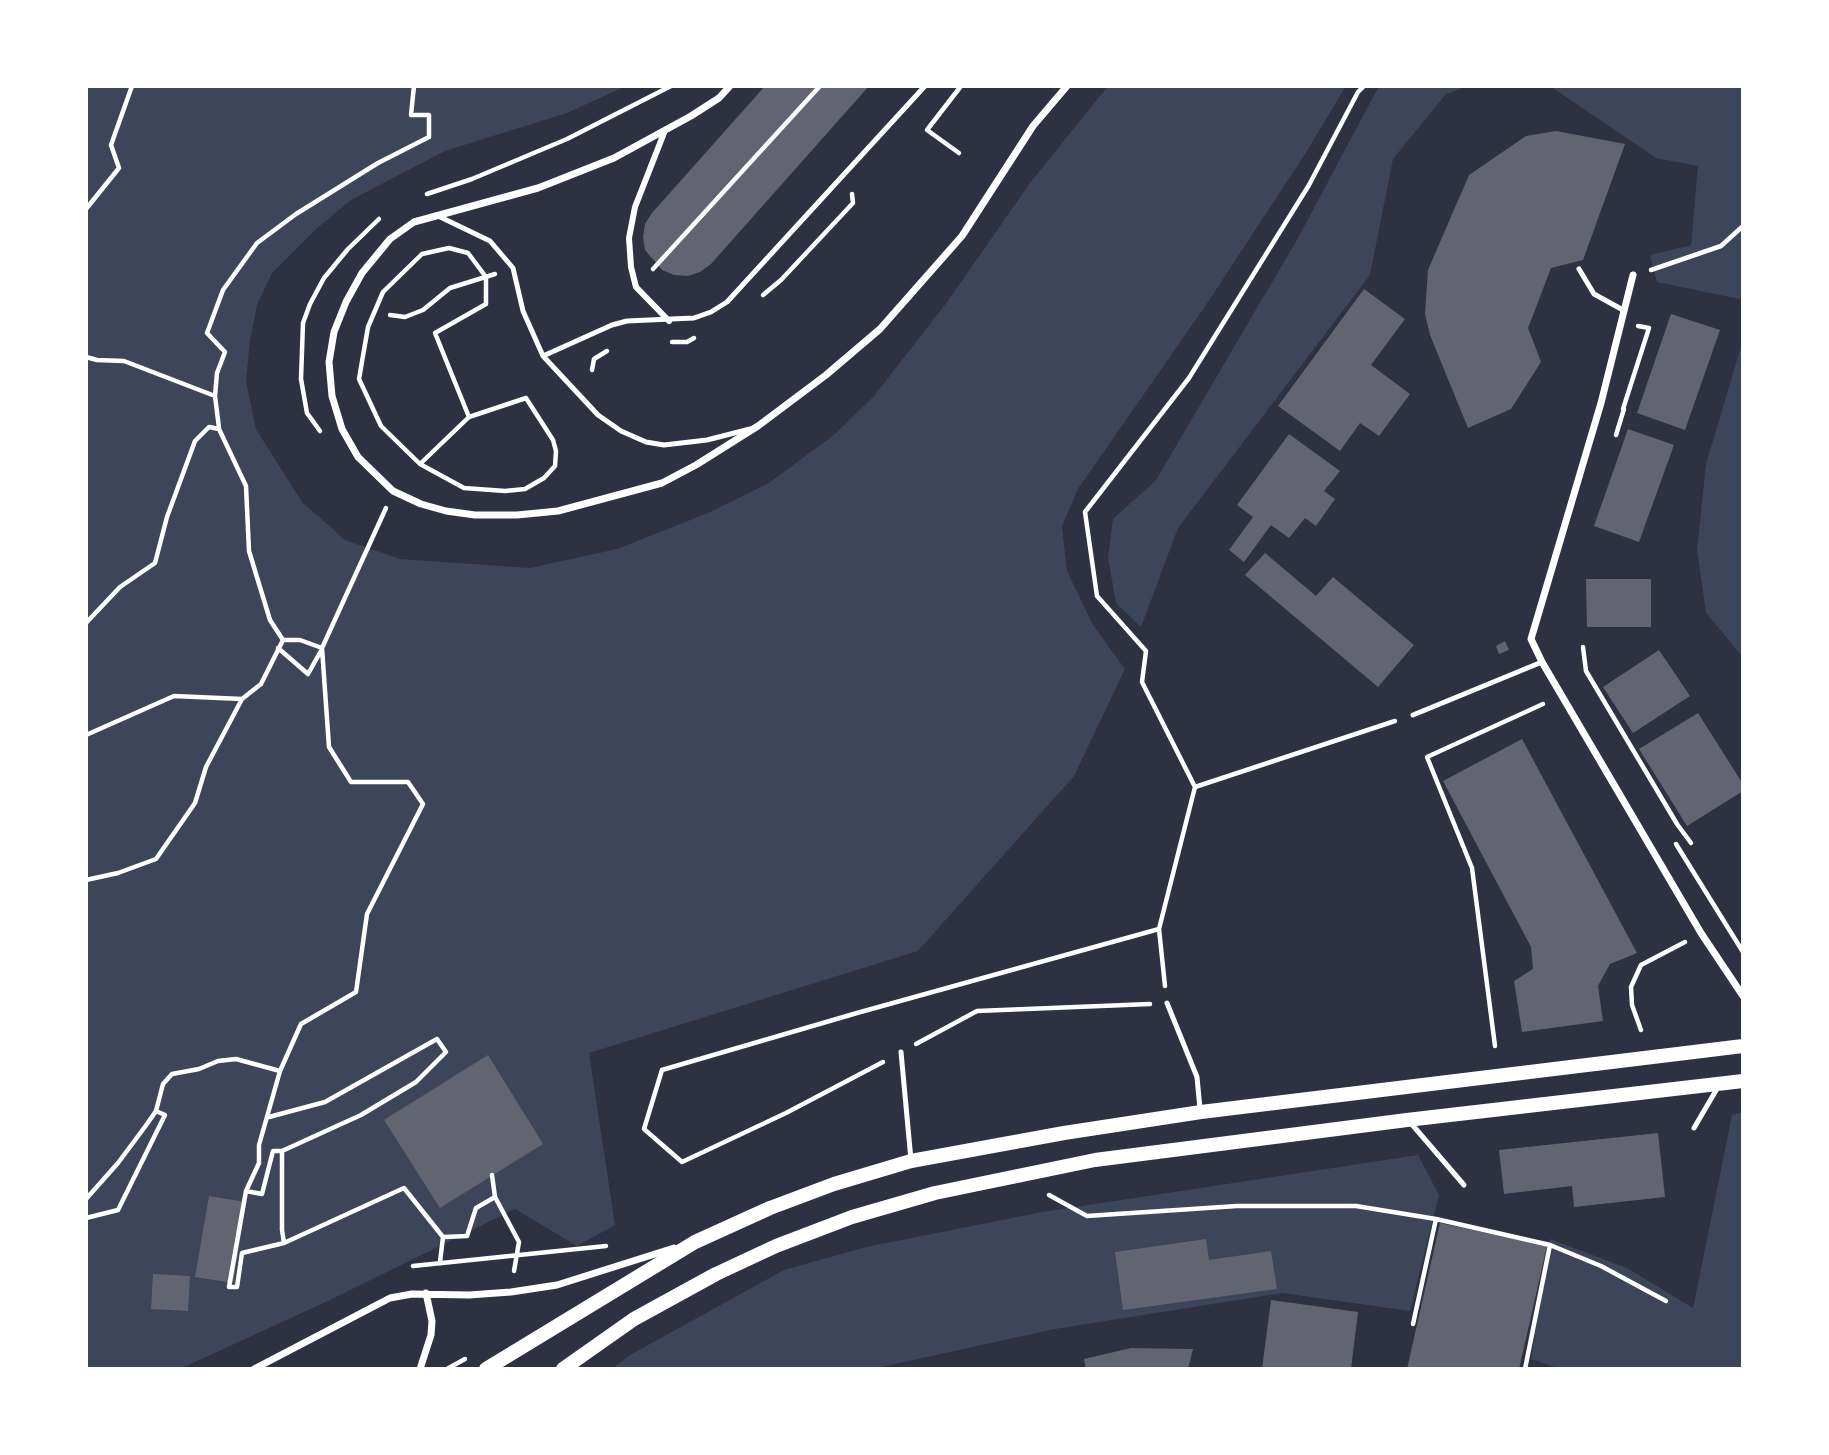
<!DOCTYPE html>
<html>
<head>
<meta charset="utf-8">
<style>
  body { margin:0 }
  #map { position:relative; width:1829px; height:1455px; overflow:hidden; background:#2d3142; font-family:"Golos Text",sans-serif }
  canvas { display:block }
  .frame { position:absolute; inset:0; border:88px solid #fff; pointer-events:none }
</style>
</head>
<body>
<div id="map">
<canvas width="1829" height="1455"></canvas>
<div class="frame"></div>
</div>
<script>
const ctx = document.querySelector('canvas').getContext('2d');
ctx.lineJoin = 'round';
function fill(path, color) {
  ctx.fillStyle = color;
  ctx.fill(path, 'evenodd');
}
function toPath(rows) {
  const path = new Path2D();
  for (const r of rows) {
    path.moveTo(r[0], r[1]);
    for (let i = 2; i < r.length; i += 2) path.lineTo(r[i], r[i + 1]);
  }
  return path;
}
function trace(path, color, width, dash) {
  ctx.strokeStyle = color;
  ctx.lineWidth = width;
  ctx.lineCap = dash ? 'butt' : 'round';
  ctx.setLineDash(dash || []);
  ctx.stroke(path);
}
const green = toPath([
  [86,86,626,86,567,113,445,151,351,200,316,229,272,273,257,305,250,340,246,381,256,429,302,502,345,540,400,559,530,568,617,549,708,513,769,483,835,434,874,396,947,302,1030,183,1108,86,1346,86,1307,151,1208,302,1078,489,1062,526,1067,571,1093,625,1125,669,1074,776,918,951,589,1053,615,1225,577,1246,515,1209,330,1300,180,1369,86,1369],
  [1379,86,1468,86,1446,94,1393,159,1370,275,1178,528,1141,627,1116,603,1108,558,1113,519,1156,480,1298,238],
  [1550,86,1743,86,1743,294,1739,299,1657,282,1650,255,1691,245,1698,166,1656,158],
  [1743,340,1743,657,1706,613,1697,550,1706,464],
  [1743,1112,1743,1369,1561,1369,1531,1359,1550,1239,1627,1268,1693,1308,1732,1115],
  [1418,1155,1439,1195,1410,1311,1282,1293,1055,1329,872,1369,612,1369,630,1355,784,1270,866,1247,1042,1212]
]);
const building = toPath([
  [765,86,869,86,711,264,700,272,688,276,674,275,662,270,645,250,643,237,645,224,652,213],
  [1556,131,1625,144,1583,260,1551,268,1528,328,1541,362,1511,409,1468,428,1430,335,1425,314,1428,270,1469,175,1526,136],
  [1364,289,1405,319,1371,365,1410,394,1379,436,1360,423,1340,451,1278,406],
  [1671,314,1720,330,1685,430,1637,413],
  [1628,429,1674,445,1639,542,1594,526],
  [1289,434,1340,471,1324,491,1335,499,1316,526,1305,518,1289,538,1271,525,1244,562,1229,550,1253,517,1237,505],
  [1265,553,1316,596,1333,577,1414,645,1378,687,1245,575],
  [1586,579,1651,579,1651,627,1587,627],
  [1505,641,1509,650,1499,654,1496,646],
  [1659,650,1690,696,1633,733,1603,687],
  [1698,713,1743,784,1743,791,1687,826,1639,749],
  [1522,739,1637,953,1610,964,1598,986,1603,1021,1522,1032,1514,981,1533,969,1531,947,1443,781],
  [488,1055,543,1144,440,1208,384,1120],
  [1658,1133,1665,1197,1574,1207,1572,1186,1504,1194,1499,1150],
  [209,1196,246,1202,233,1283,195,1277],
  [1440,1223,1547,1246,1519,1369,1407,1369],
  [1206,1239,1209,1260,1271,1251,1277,1289,1123,1310,1115,1252],
  [153,1274,190,1276,188,1311,151,1309],
  [1271,1300,1358,1312,1351,1369,1262,1369],
  [1131,1348,1193,1349,1188,1369,1086,1369,1084,1359]
]);
const path = toPath([
  [959,153,927,130,961,86],
  [427,194,472,179,567,139,671,86],
  [86,209,119,168,111,145,132,86],
  [449,248,468,253,486,277,486,304,435,333,469,417,526,398,553,440,556,451,555,466,544,478,525,489,505,491,464,488,420,464,381,426,359,379,368,327,383,292,422,254,449,248],
  [653,269,820,86],
  [1651,270,1721,246,1743,226],
  [763,295,781,280,853,203,852,194],
  [390,315,405,317,423,310,450,288,495,274],
  [672,342,687,342,694,338],
  [86,357,97,360,124,361,215,396],
  [592,370,594,359,607,351],
  [1623,409,1649,328,1638,326],
  [219,428,215,396,217,373,225,352,207,333,223,290,257,243,296,214,378,163,429,137,429,115,411,115,414,86],
  [320,431,307,413,301,379,303,323,310,304,324,278,348,249,379,219],
  [1616,435,1624,409],
  [420,464,469,417],
  [86,623,120,587,155,563,167,517,195,441,209,427,219,429,246,486,249,551,270,620,283,640,300,640,322,648,386,508],
  [1583,647,1586,671,1677,824,1691,843],
  [278,648,308,674,322,649],
  [242,699,261,684,283,640],
  [86,735,174,696,242,699,206,767,195,803,156,859,118,873,86,880],
  [1195,787,1142,682,1146,651,1097,596,1085,512,1189,378,1309,185,1358,92,1364,86],
  [1676,844,1743,952],
  [1165,986,1159,929,1195,787,1395,721],
  [1641,1030,1632,1005,1631,987,1641,965,1685,942],
  [916,1044,977,1011,1150,1004],
  [1495,1046,1472,868,1427,757,1543,704],
  [883,1062,786,1113,682,1162,644,1129,662,1070,857,1013,1159,929],
  [282,1151,282,1230,284,1243,404,1188,443,1237,440,1262],
  [246,1191,262,1194,273,1151,282,1151,361,1115,416,1082,446,1052,437,1039,325,1102,269,1117],
  [1049,1195,1087,1216,1237,1206,1356,1206,1436,1219,1550,1245,1601,1266,1666,1301],
  [495,1197,519,1242,514,1271],
  [86,1199,118,1163,147,1124,156,1111,163,1084,172,1074,199,1069,218,1061,236,1059,280,1071],
  [86,1218,118,1210,165,1115,156,1111],
  [444,1237,467,1236,476,1208,495,1197,492,1175],
  [284,1243,242,1253,237,1287,229,1287,246,1191,259,1163,259,1145,280,1071,301,1024,356,992,367,914,423,804,408,782,351,782,329,747,322,648],
  [413,1266,606,1246],
  [1413,1324,1436,1219],
  [447,1369,465,1359],
  [1525,1369,1550,1245]
]);
const service = toPath([
  [436,215,490,241,513,268,523,311,543,356,598,415,621,431,646,442,664,445,707,440,750,429],
  [1579,269,1594,294,1623,310],
  [543,356,612,325,627,321,694,318,711,312,727,302,925,86],
  [1413,715,1542,662],
  [1167,1003,1197,1077,1200,1109],
  [901,1052,911,1160],
  [1409,1121,1464,1185],
  [1694,1128,1718,1087]
]);
const pedestrian = toPath([
  [664,133,635,207,629,238,631,267,636,287,669,321]
]);
const minor = toPath([
  [730,86,719,98,691,116,614,158,538,188,414,222,390,239,362,273,346,302,334,332,329,362,332,396,342,429,358,457,393,491,421,504,446,511,475,515,517,515,558,511,662,483,696,465,758,426,826,375,880,329,962,236,1033,126,1067,86],
  [1633,275,1601,403,1531,639,1542,662,1701,933,1743,996],
  [254,1369,390,1298,412,1294,469,1295,511,1292,557,1285,674,1248],
  [420,1369,431,1335,432,1321,426,1293]
]);
const secondary = toPath([
  [486,1369,695,1242,770,1208,834,1184,911,1161,1064,1133,1201,1112,1743,1046],
  [563,1369,634,1319,716,1274,776,1246,852,1217,935,1193,1095,1160,1407,1120,1743,1081]
]);
fill(green, '#3c4559');
fill(building, '#626471');
trace(path, '#fff', 4.5);
trace(service, '#fff', 5);
trace(pedestrian, '#fff', 6);
trace(minor, '#fff', 7);
trace(secondary, '#fff', 14);
</script>
</body>
</html>
